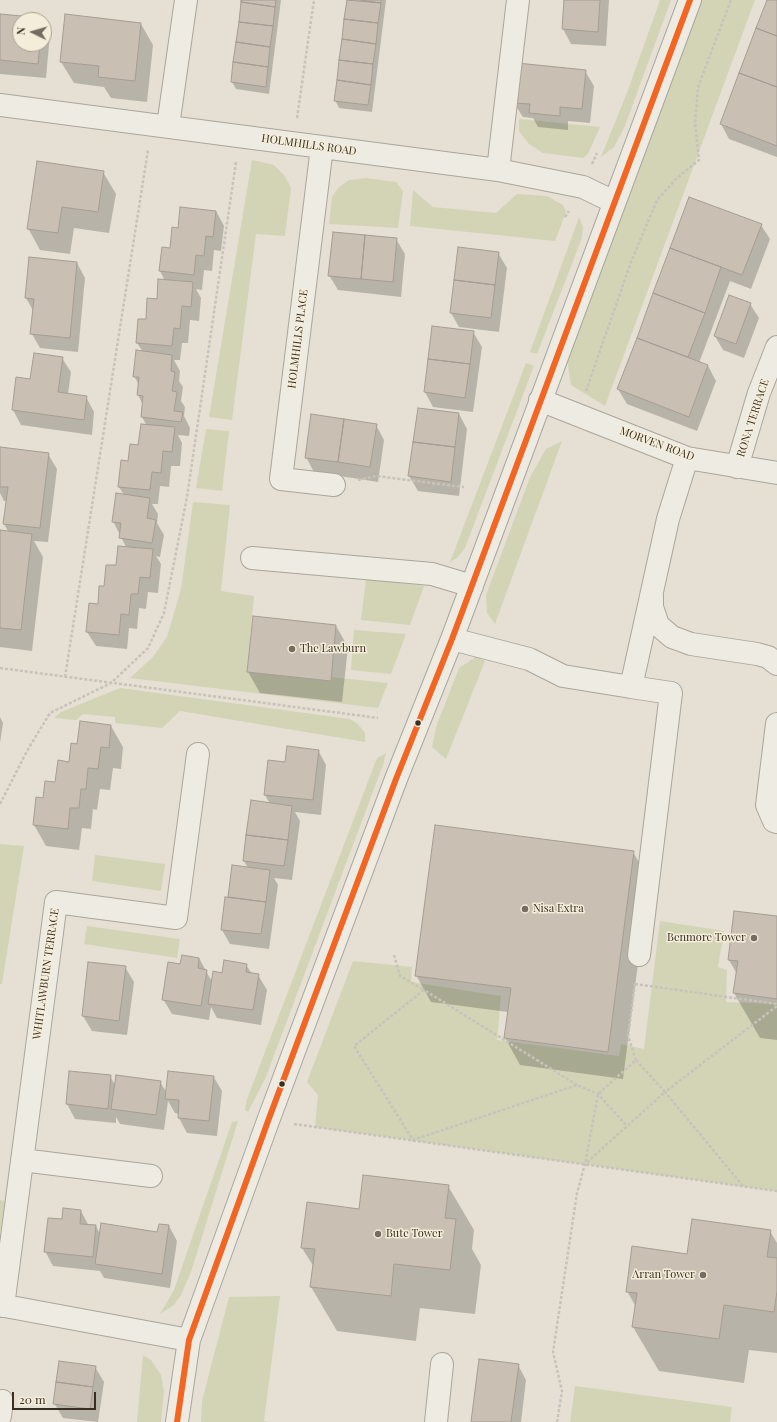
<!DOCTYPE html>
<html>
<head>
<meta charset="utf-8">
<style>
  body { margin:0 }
  #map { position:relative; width:777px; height:1422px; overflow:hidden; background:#e5e0d3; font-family:"Playfair Display",serif }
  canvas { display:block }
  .north { position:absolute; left:12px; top:12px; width:40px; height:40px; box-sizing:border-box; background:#f4edda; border:1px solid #aaa190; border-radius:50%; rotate:275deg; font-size:11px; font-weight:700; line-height:16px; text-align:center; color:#3a2e22 }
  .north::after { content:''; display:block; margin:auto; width:14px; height:18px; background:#766c60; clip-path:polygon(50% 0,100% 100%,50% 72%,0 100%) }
  .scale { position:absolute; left:12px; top:1392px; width:84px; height:18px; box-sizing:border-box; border:2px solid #3a2e22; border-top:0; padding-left:5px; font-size:12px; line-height:14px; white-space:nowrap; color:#3a2e22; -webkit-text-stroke:3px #f4edda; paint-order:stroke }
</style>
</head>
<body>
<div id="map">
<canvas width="777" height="1422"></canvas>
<div class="north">N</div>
<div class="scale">20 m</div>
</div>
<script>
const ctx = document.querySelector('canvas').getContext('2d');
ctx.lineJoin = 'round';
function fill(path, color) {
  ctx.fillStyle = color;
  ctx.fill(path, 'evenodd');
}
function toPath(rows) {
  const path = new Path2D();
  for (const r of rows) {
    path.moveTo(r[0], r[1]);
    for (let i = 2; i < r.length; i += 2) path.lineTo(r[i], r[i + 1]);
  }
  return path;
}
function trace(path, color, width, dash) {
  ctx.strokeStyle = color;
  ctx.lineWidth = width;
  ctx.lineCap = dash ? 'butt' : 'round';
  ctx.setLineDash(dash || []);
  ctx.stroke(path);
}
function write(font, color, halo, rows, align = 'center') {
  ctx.font = font + ' "Playfair Display",serif';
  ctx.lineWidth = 3;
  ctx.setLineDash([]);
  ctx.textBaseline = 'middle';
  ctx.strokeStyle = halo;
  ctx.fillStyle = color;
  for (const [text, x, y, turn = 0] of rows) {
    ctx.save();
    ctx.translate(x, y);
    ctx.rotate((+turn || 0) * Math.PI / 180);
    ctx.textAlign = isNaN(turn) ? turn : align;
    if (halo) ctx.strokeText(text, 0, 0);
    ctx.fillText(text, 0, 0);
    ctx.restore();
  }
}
const green = toPath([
  [660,0,671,0,625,126,614,147,601,157,628,90],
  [699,0,755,0,605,406,571,385,567,359],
  [519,119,600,127,588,154,583,158,543,153,529,144,519,131],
  [252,160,274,165,285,176,291,188,285,236,256,234,232,420,209,417],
  [366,178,396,182,403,191,398,228,329,224,332,197,338,188,349,180],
  [413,190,433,207,496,213,517,194,547,196,563,205,566,212,555,241,410,226],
  [579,217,583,227,582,238,537,354,530,352],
  [526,363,534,366,465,548,457,558,450,562],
  [206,429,229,431,222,491,196,488],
  [562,441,495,624,487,613,486,595,530,477,546,449],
  [193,502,230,505,221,591,254,596,247,672,330,681,331,677,388,683,378,708,130,678,152,658,167,637,181,589],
  [366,579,424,586,410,625,361,620],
  [354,630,406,634,391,674,351,670],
  [477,656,485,661,446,759,432,747,436,727,459,668],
  [120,688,350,719,358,724,365,733,365,742,180,711,162,728,115,723,115,717,83,714,76,720,54,718,61,712],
  [386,753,383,765,266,1077,248,1112,245,1110,247,1099,377,758],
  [0,844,24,846,2,984,0,984],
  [95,855,165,864,161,891,92,881],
  [660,921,724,931,718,967,727,970,726,1002,777,1004,777,1191,315,1127,318,1095,307,1082,353,961,412,967,411,982,501,996,497,1040,619,1056,621,1044,644,1049],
  [87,926,180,939,177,958,84,944],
  [238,1121,191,1272,181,1295,174,1305,160,1314,174,1290,232,1122],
  [0,1200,5,1201,0,1234],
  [280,1296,264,1421,270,1422,201,1422,202,1401,229,1297],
  [143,1355,151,1360,161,1375,164,1392,161,1422,137,1422],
  [575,1386,732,1407,730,1422,570,1422]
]);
const shadow = toPath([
  [242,0,281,0,269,94,236,89,232,82],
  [348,0,386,0,372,112,339,108,335,100],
  [565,0,609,0,606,46,571,44,563,29],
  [768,0,777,0,777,157,729,139,721,124],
  [0,15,42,19,20,20,20,44,44,44,44,23,50,34,46,78,0,74],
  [141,24,153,45,147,102,111,98,104,87,74,83,61,62],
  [585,71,594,86,590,123,568,121,568,130,538,127,533,118,523,117,514,103],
  [103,172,116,194,109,233,74,228,70,254,40,250,28,228],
  [690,198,761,225,770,239,751,289,730,281,699,363,708,366,716,381,697,431,627,404,618,389],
  [216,211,224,226,221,251,214,250,212,271,204,270,202,290,196,289,201,298,199,321,190,320,188,343,182,343,180,360,174,360,180,371,179,381,183,387,181,401,185,407,184,416,190,428,189,436,178,435,182,443,180,466,171,466,169,487,160,486,158,504,152,504,158,514,157,523,164,535,160,557,156,556,161,564,158,593,148,592,146,609,139,608,137,629,129,628,127,649,96,646,87,632,105,587,126,547,113,521,124,495,119,487,129,462,139,446,147,426,142,417,143,405,138,395,139,385,134,376,143,352,137,343,165,281,160,271,179,229],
  [396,239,405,254,401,297,338,290,329,275],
  [498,253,507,268,499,332,459,327,451,313],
  [77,263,85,278,78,352,40,348,32,334,34,312,26,298],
  [750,304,759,318,744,358,723,350,715,336],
  [473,332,482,347,473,412,433,407,425,392],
  [62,358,71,372,68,394,86,397,94,412,92,435,21,425,13,410,31,380],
  [459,414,467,429,459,496,418,491,409,476],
  [376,425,384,440,378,482,314,472,306,457],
  [0,448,48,454,57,469,48,542,34,541,43,557,32,651,0,647,0,531,9,533,4,524,7,501,4,501,0,493],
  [336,626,348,647,342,702,260,693,248,672],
  [0,717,3,723,0,743],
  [111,726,123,747,121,769,113,768,110,790,100,789,97,810,93,809,91,829,82,828,79,850,46,846,34,825,44,799,70,763],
  [318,750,326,765,321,815,295,812,300,821,292,880,274,878,278,885,269,949,230,944,222,930,233,866,248,868,244,861,270,804,265,795,286,763],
  [633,852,649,879,623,1079,520,1065,505,1038,508,1012,431,1002,416,975],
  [735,912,777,917,777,1040,760,1038,734,993,737,974,729,960],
  [199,958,212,982,223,974,246,965,252,974,258,975,267,990,261,1025,217,1018,211,1007,209,1020,172,1014,163,999,181,965],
  [125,967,134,982,127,1035,92,1031,83,1016],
  [110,1076,115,1085,160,1082,167,1093,213,1076,222,1091,217,1136,187,1133,179,1118,179,1114,175,1113,168,1101,164,1130,120,1124,116,1117,116,1123,75,1119,67,1104],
  [448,1186,474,1230,472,1249,481,1265,475,1314,420,1308,416,1341,337,1331,311,1287,314,1267,302,1248,360,1210],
  [81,1211,89,1226,96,1226,100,1234,158,1233,169,1226,177,1241,170,1288,104,1278,100,1271,53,1266,45,1251,63,1220],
  [770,1231,777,1243,777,1353,749,1350,744,1383,659,1371,633,1327,636,1307,627,1291,688,1255],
  [518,1365,526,1380,521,1422,472,1422],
  [95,1367,104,1382,98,1422,63,1418,54,1403]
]);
const building = toPath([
  [241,0,276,0,275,7,241,2,241,0],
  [347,0,381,3,378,23,344,19,347,0],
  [361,0,381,0,381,3,361,0],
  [564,0,600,0,598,32,562,29,564,0],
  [767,0,777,0,777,36,756,28,767,0],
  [241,2,275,7,273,26,239,22,241,2],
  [0,14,43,18,42,20,20,20,20,44,40,44,38,64,0,60,0,14],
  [65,14,141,23,135,81,98,77,99,66,60,62,65,14],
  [344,19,378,23,376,44,342,39,344,19],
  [239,22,273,26,270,47,236,42,239,22],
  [756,28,777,36,777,87,739,73,756,28],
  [342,39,376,44,373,64,339,60,342,39],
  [236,42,270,47,268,67,233,62,236,42],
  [339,60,373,64,371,85,337,80,339,60],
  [233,62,268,67,266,87,231,82,233,62],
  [517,63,586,70,582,109,560,107,560,116,529,113,530,104,513,103,517,63],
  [739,73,777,87,777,146,720,124,739,73],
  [337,80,371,85,368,105,334,101,337,80],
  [37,161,104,171,98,212,62,207,58,233,27,229,37,161],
  [689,197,762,224,742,275,670,248,689,197],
  [180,207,216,211,213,237,206,236,204,256,196,255,194,275,159,271,162,247,170,248,172,227,178,228,180,207],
  [333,232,365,235,361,279,328,276,333,232],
  [365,235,397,238,393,282,361,279,365,235],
  [458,247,499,252,495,285,454,280,458,247],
  [670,248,721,267,705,313,653,293,670,248],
  [29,257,77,262,70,338,30,334,34,299,25,298,29,257],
  [158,279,193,282,191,307,182,306,180,329,174,328,172,346,136,343,138,319,146,319,147,298,157,299,158,279],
  [454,280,495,285,491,318,450,313,454,280],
  [653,293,705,313,688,357,637,338,653,293],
  [729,295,751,303,736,344,714,336,729,295],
  [432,326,474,331,470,364,428,359,432,326],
  [637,338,708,365,689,417,617,389,637,338],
  [136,350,172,355,171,371,175,372,172,391,177,392,174,411,183,412,181,422,141,417,143,396,137,395,139,377,133,377,136,350],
  [34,353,63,357,58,392,87,396,84,420,12,410,16,377,30,379,34,353],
  [428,359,470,364,465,398,424,392,428,359],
  [418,408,459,413,455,447,413,442,418,408],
  [311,414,344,419,338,462,305,458,311,414],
  [344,419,377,424,370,467,338,462,344,419],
  [141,424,175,427,172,452,163,451,161,473,152,472,150,490,118,487,121,460,128,461,130,444,138,445,141,424],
  [413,442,455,447,451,482,408,476,413,442],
  [0,447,49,453,40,528,3,524,8,487,0,487,0,447],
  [116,493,150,498,147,518,156,520,152,543,119,538,121,523,112,522,116,493],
  [0,530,32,534,21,630,0,628,0,530],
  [118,546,153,549,150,578,140,577,138,594,131,594,129,615,121,614,119,635,86,632,89,603,98,604,99,586,104,586,106,565,116,565,118,546],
  [253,616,336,625,331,681,247,672,253,616],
  [80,721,111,725,109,748,101,747,98,769,88,768,86,789,81,789,79,808,70,808,68,829,33,825,36,797,43,798,45,781,55,782,58,760,69,762,71,743,77,744,80,721],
  [287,746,319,750,313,800,264,795,268,760,285,762,287,746],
  [251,800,292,806,288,840,246,835,251,800],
  [435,825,634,851,608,1052,504,1038,511,988,415,976,435,825],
  [246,835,288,840,284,866,243,861,246,835],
  [232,865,270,870,266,902,228,897,232,865],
  [225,897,266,902,261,934,221,930,225,897],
  [734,911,777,916,777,999,733,993,738,961,728,960,734,911],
  [182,955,199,958,198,968,207,970,201,1006,162,1000,168,962,180,964,182,955],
  [224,960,247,964,246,972,259,974,253,1010,208,1004,213,971,222,973,224,960],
  [88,962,126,966,119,1021,82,1016,88,962],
  [69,1071,111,1075,108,1109,66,1104,69,1071],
  [168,1071,214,1076,209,1121,178,1118,179,1100,165,1099,168,1071],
  [116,1075,161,1081,156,1115,111,1109,116,1075],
  [363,1175,449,1185,445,1218,456,1219,450,1270,394,1264,391,1296,310,1287,315,1249,301,1248,307,1202,359,1209,363,1175],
  [63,1208,81,1210,80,1224,96,1225,93,1257,44,1252,48,1218,62,1219,63,1208],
  [692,1219,771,1230,767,1257,777,1258,777,1291,774,1312,724,1305,719,1339,632,1327,637,1293,626,1292,632,1246,687,1254,692,1219],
  [101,1223,157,1232,159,1224,169,1225,162,1274,95,1264,101,1223],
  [479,1359,519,1364,511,1422,471,1422,479,1359],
  [59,1361,96,1366,93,1387,56,1382,59,1361],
  [56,1382,93,1387,90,1409,53,1404,56,1382]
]);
const path = toPath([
  [297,118,314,0],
  [592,164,597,153],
  [565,217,569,211],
  [586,391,631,262,657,200,677,178,699,160,695,123,698,87,731,0],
  [358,480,376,476,464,487],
  [0,668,378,718],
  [65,677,148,150],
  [0,804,27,751,50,713,111,683,148,648,164,613,187,497,236,162],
  [394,955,400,976,424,990],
  [635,984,777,1004],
  [635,984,628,1036,636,1060],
  [577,1085,424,990,354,1046,413,1140,577,1085,598,1094,627,1126],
  [294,1124,777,1191],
  [743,1186,665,1092,777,1006],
  [557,1422,562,1391,553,1352,577,1193,585,1164,665,1092,636,1060,598,1094,585,1164]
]);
const minor = toPath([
  [0,105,498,170,583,187,614,202],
  [168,126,186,0],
  [322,147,281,479,334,485],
  [498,170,518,0],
  [540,400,687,458,777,473],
  [737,467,759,393,777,347],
  [252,558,432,574,472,586],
  [652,597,652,607,658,625,672,637,691,644,757,654,768,657,777,664],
  [452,639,529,659,563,676,631,687,668,519,687,458],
  [631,687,671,693,639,955],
  [777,724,767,805,774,821,777,822],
  [22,1160,151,1176],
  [0,1305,189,1340],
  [3,1306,56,902,176,918,198,754],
  [0,1416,2,1401],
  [177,1422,189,1340,268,1121,396,779,452,639,690,0],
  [436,1422,442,1364]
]);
const bus1 = toPath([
  [177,1422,189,1340,268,1121,396,779,452,639,690,0]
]);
const markers = [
  [292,649,4,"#766c60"],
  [418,723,3.5,"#3a2e22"],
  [525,909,4,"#766c60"],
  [754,938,4,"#766c60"],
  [282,1084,3.5,"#3a2e22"],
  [378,1234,4,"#766c60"],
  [703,1275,4,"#766c60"]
];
const streetNames = [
  ["HOLMHILLS ROAD",309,145,8],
  ["HOLMHILLS PLACE",298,339,-83],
  ["RONA TERRACE",753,418,-72],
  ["MORVEN ROAD",657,444,20],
  ["WHITLAWBURN TERRACE",46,974,-82]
];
const poiNames = [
  ["The Lawburn",300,649],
  ["Nisa Extra",533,909],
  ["Benmore Tower",746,938,"right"],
  ["Bute Tower",386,1234],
  ["Arran Tower",695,1275,"right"]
];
fill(green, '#d3d4b6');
fill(shadow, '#0003');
fill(building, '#c9bfb3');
trace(building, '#a69c92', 1);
trace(minor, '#aba59b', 24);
trace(path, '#c7c2ba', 2.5, [3, 2]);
trace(minor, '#eeebe3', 22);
trace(bus1, '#f26522', 6);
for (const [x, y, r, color] of markers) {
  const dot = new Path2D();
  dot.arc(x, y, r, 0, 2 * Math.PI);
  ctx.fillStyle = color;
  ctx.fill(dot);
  trace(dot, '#f4edda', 1.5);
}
write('11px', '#3a2e22', '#f4edda', streetNames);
write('11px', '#3a2e22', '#f4edda', poiNames, 'left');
</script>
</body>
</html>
